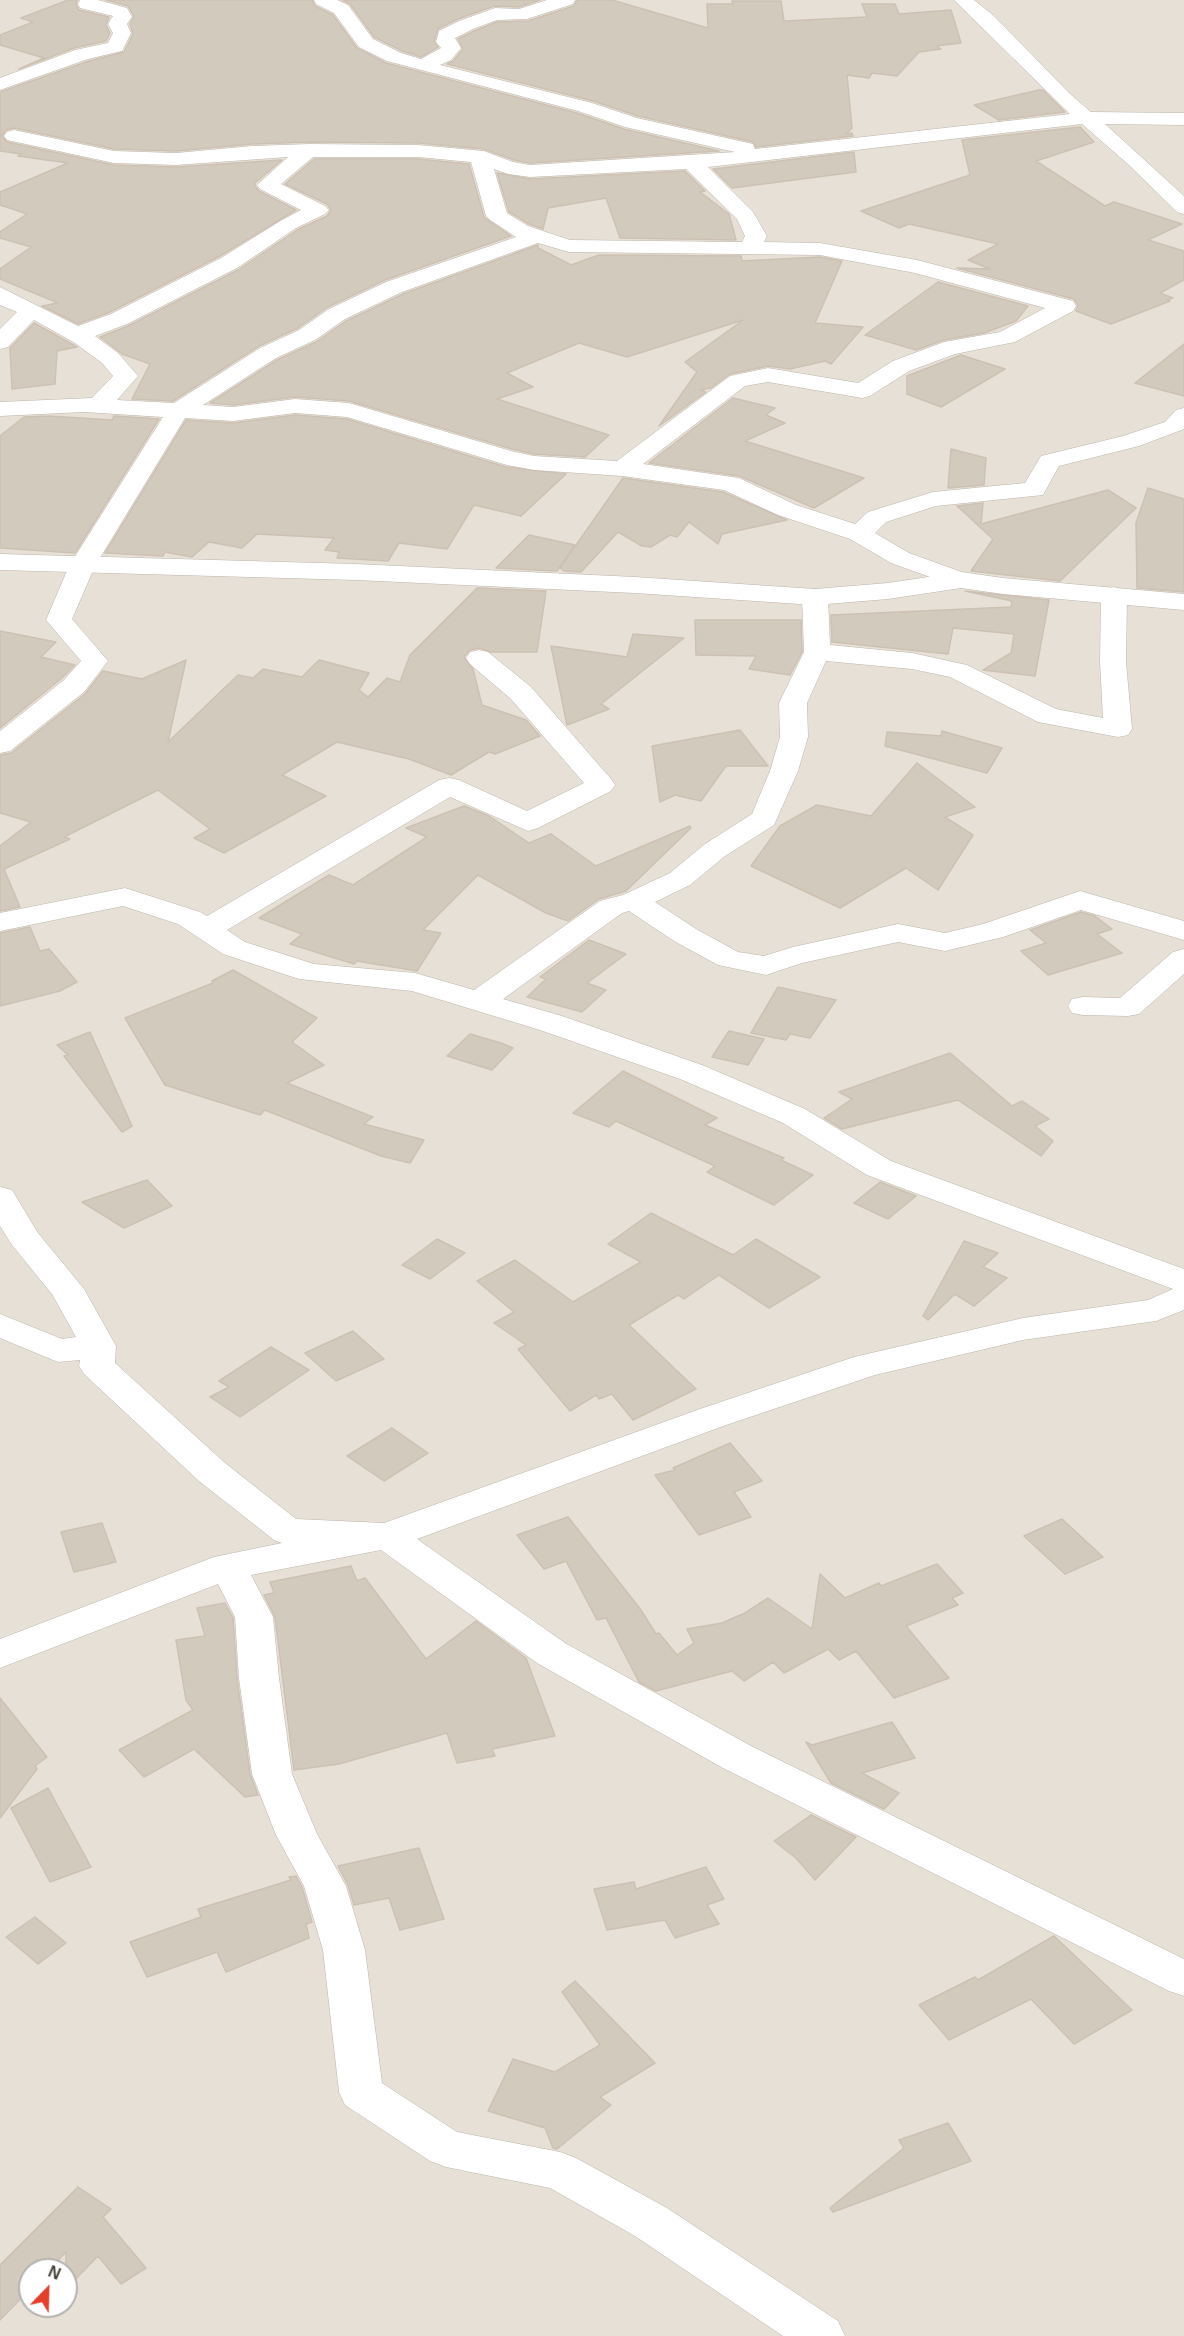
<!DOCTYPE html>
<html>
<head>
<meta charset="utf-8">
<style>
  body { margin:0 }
  #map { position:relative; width:1184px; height:2336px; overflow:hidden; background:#f2efe8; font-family:Arial,sans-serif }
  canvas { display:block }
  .north { position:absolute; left:18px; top:2258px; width:60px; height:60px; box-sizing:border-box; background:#fff; border:2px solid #b5b2af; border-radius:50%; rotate:23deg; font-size:16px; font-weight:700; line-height:24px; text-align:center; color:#453f37 }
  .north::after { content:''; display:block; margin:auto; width:21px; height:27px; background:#e53f2c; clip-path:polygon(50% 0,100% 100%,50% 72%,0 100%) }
</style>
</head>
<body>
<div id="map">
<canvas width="1184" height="2336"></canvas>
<div class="north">N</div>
</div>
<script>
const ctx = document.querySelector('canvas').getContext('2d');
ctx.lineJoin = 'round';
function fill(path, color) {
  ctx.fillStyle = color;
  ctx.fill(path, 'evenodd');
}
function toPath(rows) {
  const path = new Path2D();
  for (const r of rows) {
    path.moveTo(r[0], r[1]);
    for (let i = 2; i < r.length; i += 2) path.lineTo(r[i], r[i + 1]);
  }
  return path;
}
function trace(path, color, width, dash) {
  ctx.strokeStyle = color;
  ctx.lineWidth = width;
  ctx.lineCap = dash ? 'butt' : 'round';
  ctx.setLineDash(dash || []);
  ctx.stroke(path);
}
const residential = toPath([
  [0,0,1184,0,1184,2336,0,2336],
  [30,2270,66,2270,66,2306,30,2306]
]);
const building = toPath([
  [68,0,77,0,76,5,79,10,109,17,106,25,110,33,106,41,74,48,19,69,44,58,0,45,0,35,33,22,21,18,68,0],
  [106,0,312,0,315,6,333,15,357,48,386,63,577,113,624,129,719,151,530,163,514,160,484,149,418,143,309,142,252,144,176,151,114,149,14,128,6,130,2,136,7,142,114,165,176,167,282,160,255,183,255,186,259,191,296,210,220,256,110,312,78,324,42,306,58,303,0,279,0,269,31,247,0,238,0,232,27,214,0,205,0,192,68,163,18,156,21,154,0,151,0,92,89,61,124,52,133,34,130,24,134,16,128,6,106,0],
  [342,0,540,0,519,7,494,6,458,19,438,29,434,41,438,47,421,57,402,51,374,37,350,4,342,0],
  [577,0,612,0,708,28,707,4,733,4,732,1,781,1,784,21,867,17,862,4,895,4,899,14,951,10,961,43,936,46,941,49,919,52,897,76,872,73,869,78,847,75,852,128,846,134,852,133,853,136,756,147,753,142,638,116,593,101,447,64,453,61,463,49,458,39,474,31,497,22,528,21,574,6,577,0],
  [1039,90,1043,90,1065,112,999,120,974,105,1039,90],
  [1080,127,1094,142,1036,161,1105,206,1114,202,1182,224,1148,240,1184,251,1184,280,1160,293,1173,298,1167,300,1170,301,1111,324,1076,311,1078,305,1074,299,957,268,990,269,968,260,998,244,909,224,899,228,861,211,970,175,962,140,1080,127],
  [854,152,856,172,732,188,713,169,854,152],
  [314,159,418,159,469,164,484,217,511,236,385,280,328,307,298,328,259,346,173,401,132,399,150,364,122,354,100,337,128,326,238,270,297,230,327,216,331,210,327,204,285,184,314,159],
  [685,171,705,191,700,192,729,214,736,240,620,238,606,198,548,208,543,229,529,224,509,212,497,173,530,179,685,171],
  [538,245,538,248,571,265,599,255,741,256,742,261,820,257,842,261,815,323,863,327,831,364,825,361,790,369,768,366,730,374,711,388,700,390,706,392,659,426,697,372,685,362,743,320,627,357,579,343,507,373,533,387,497,399,609,435,585,457,534,454,512,449,349,401,295,397,233,405,210,403,277,360,316,342,346,321,403,294,538,245],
  [938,282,1028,306,1016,321,984,333,944,340,916,350,865,335,938,282],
  [34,323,77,347,57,351,55,384,12,389,10,348,34,323],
  [1184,344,1184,396,1135,383,1184,344],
  [961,355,1005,369,941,407,907,394,907,376,961,355],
  [733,398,775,408,766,415,785,423,745,441,864,478,814,508,739,476,649,463,733,398],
  [295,415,347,419,506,467,566,474,521,516,474,505,447,549,399,543,388,561,337,558,339,552,325,550,334,538,257,534,242,548,209,542,192,557,165,552,163,556,105,553,186,420,233,423,295,415],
  [48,416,112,420,114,416,159,419,75,553,0,548,0,436,24,417,48,416],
  [951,449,986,458,984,485,948,488,951,449],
  [623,478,723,492,787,520,722,534,718,544,689,522,677,537,670,535,651,547,642,546,618,532,581,572,564,571,560,568,623,478],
  [1148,488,1184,499,1184,592,1137,588,1136,523,1148,488],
  [1108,490,1136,508,1060,581,971,571,993,539,957,506,983,503,981,524,1108,490],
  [529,535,575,545,557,571,496,568,529,535],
  [477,588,546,591,537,652,491,652,479,648,470,650,464,657,473,669,482,705,526,720,540,736,495,754,489,752,451,775,409,759,337,742,282,775,326,796,224,853,194,838,210,829,158,790,64,837,70,839,4,869,20,907,0,911,0,846,31,822,0,813,0,755,11,753,85,694,103,671,142,679,186,660,168,742,238,675,253,678,263,669,302,677,319,660,369,673,359,690,368,697,387,678,400,682,410,655,477,588],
  [965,591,1049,600,1035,676,983,670,1011,653,1014,634,953,628,948,654,832,642,831,615,1011,607,1012,601,965,591],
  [695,620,801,620,802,652,790,675,749,669,756,656,696,655,695,620],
  [0,631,56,642,41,657,75,665,62,678,0,728,0,631],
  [633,634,684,638,601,704,609,709,567,725,551,646,627,657,633,634],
  [740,730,768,766,726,766,701,801,675,795,660,802,652,746,740,730],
  [942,731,1002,748,987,773,885,746,887,732,941,736,942,731],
  [917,763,975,807,945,817,973,835,938,890,906,868,840,908,751,866,780,826,817,805,871,816,917,763],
  [464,806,489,816,529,843,551,834,596,866,690,826,691,828,626,891,599,899,568,921,546,913,478,875,423,930,441,933,417,971,357,961,354,964,290,944,302,934,259,918,329,875,353,885,427,837,406,828,464,806],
  [1081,912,1095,916,1112,929,1097,934,1122,953,1048,975,1021,951,1046,943,1030,930,1081,912],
  [30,927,40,951,49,949,77,982,60,991,0,1006,0,933,30,927],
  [589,940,626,954,587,983,606,990,582,1012,527,997,546,979,540,977,589,940],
  [233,970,317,1018,292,1042,324,1065,287,1083,373,1117,364,1124,424,1140,410,1163,381,1156,265,1110,260,1115,165,1085,125,1018,213,983,212,981,233,970],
  [778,987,836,1000,810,1038,790,1034,786,1040,751,1033,778,987],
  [729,1031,764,1039,748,1065,712,1057,729,1031],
  [90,1032,132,1126,122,1132,64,1056,68,1055,57,1045,90,1032],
  [470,1034,501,1043,513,1048,492,1070,447,1056,470,1034],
  [950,1053,1012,1106,1022,1101,1049,1119,1035,1126,1053,1141,1041,1156,958,1100,842,1129,824,1118,852,1099,839,1092,950,1053],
  [623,1071,717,1118,705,1125,784,1158,781,1160,813,1175,774,1205,707,1172,715,1166,616,1121,609,1127,573,1113,623,1071],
  [147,1180,172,1206,124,1228,82,1202,147,1180],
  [880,1182,916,1196,888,1219,854,1203,880,1182],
  [651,1213,733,1255,756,1239,820,1277,769,1308,719,1275,684,1299,678,1295,629,1325,696,1389,633,1420,612,1394,599,1399,596,1395,570,1411,518,1349,526,1345,494,1323,514,1312,477,1281,515,1260,573,1302,641,1262,608,1244,651,1213],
  [437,1239,465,1253,430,1279,402,1265,437,1239],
  [964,1241,998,1253,983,1267,1007,1278,974,1306,955,1294,928,1320,923,1316,964,1241],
  [353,1331,384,1359,336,1381,305,1353,353,1331],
  [271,1347,309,1370,240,1417,210,1397,229,1387,219,1381,271,1347],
  [392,1428,428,1453,384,1481,347,1456,392,1428],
  [730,1443,762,1481,734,1492,751,1517,699,1535,655,1475,675,1470,673,1468,730,1443],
  [568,1517,641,1610,656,1634,659,1633,677,1655,694,1643,687,1629,722,1623,745,1613,768,1598,812,1629,820,1574,845,1598,879,1583,881,1586,937,1564,963,1593,952,1598,958,1605,906,1626,949,1678,894,1698,856,1651,839,1660,828,1649,784,1673,773,1662,744,1681,732,1671,656,1691,639,1682,606,1618,597,1620,566,1561,544,1569,517,1535,568,1517],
  [1062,1519,1103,1557,1065,1574,1024,1536,1062,1519],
  [102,1523,116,1562,74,1572,61,1532,102,1523],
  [351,1566,357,1581,365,1578,426,1659,476,1621,526,1658,555,1736,492,1749,495,1756,457,1763,447,1733,339,1764,294,1770,275,1617,264,1595,274,1593,270,1582,351,1566],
  [225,1603,233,1618,237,1678,250,1774,258,1795,245,1797,194,1749,144,1777,119,1750,193,1710,186,1700,176,1640,205,1636,197,1608,225,1603],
  [0,1698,47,1757,35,1766,37,1769,0,1818,0,1698],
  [892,1722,915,1758,862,1773,899,1793,884,1809,831,1783,806,1742,812,1745,892,1722],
  [48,1788,91,1867,50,1882,11,1808,48,1788],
  [811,1815,856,1837,815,1880,796,1858,774,1841,811,1815],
  [419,1848,444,1919,400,1930,389,1898,354,1905,348,1885,338,1866,419,1848],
  [706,1867,724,1899,707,1905,719,1924,675,1938,665,1920,607,1930,594,1889,634,1882,636,1889,706,1867],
  [296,1876,302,1887,312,1922,306,1924,309,1938,226,1972,217,1952,147,1977,130,1942,201,1917,198,1909,291,1880,289,1877,296,1876],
  [35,1917,66,1943,38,1964,6,1937,35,1917],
  [1054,1936,1132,2010,1074,2044,1031,1999,949,2040,919,2005,975,1977,978,1980,1054,1936],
  [575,1981,655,2063,600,2097,611,2105,557,2149,553,2148,545,2128,488,2111,513,2059,555,2072,600,2045,562,1992,575,1981],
  [948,2123,971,2161,833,2212,830,2208,904,2148,899,2140,948,2123],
  [78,2187,111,2209,103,2217,146,2268,121,2284,98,2256,66,2289,66,2252,49,2270,30,2270,30,2289,0,2320,0,2265,78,2187]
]);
const minor = toPath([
  [80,0,98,0,127,8,132,17,127,24,131,33,122,51,88,59,0,90,0,78,75,50,108,43,113,33,108,24,113,16,80,8,78,4,80,0],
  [314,0,337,0,348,5,373,39,401,53,421,59,441,48,436,42,439,31,459,21,495,8,519,9,547,0,575,0,573,4,527,19,497,20,473,29,455,38,461,48,451,60,440,65,592,103,637,118,753,144,755,149,1070,114,954,0,974,0,994,16,1069,93,1091,112,1184,113,1184,125,1105,124,1184,196,1184,214,1177,212,1129,165,1082,124,708,167,753,212,767,236,764,242,820,243,917,260,1073,301,1076,306,1073,311,1015,342,955,354,909,371,870,396,862,398,768,382,745,386,643,464,739,478,796,505,855,524,868,512,933,492,1025,483,1041,456,1123,436,1165,422,1176,410,1184,408,1184,429,1139,446,1059,466,1043,495,936,506,886,522,875,533,909,553,970,575,974,580,970,585,961,588,891,563,850,539,778,515,724,490,622,476,534,470,507,465,347,417,295,413,233,421,185,418,95,566,72,619,108,661,84,692,10,751,0,753,0,731,64,680,81,661,46,620,69,566,163,417,84,412,0,416,0,402,92,398,113,376,102,363,75,343,34,320,8,347,0,349,0,329,17,312,0,305,0,287,78,326,111,314,221,258,282,220,301,210,260,189,257,185,288,157,176,165,114,163,7,140,4,136,7,132,14,130,114,151,176,153,252,146,309,144,418,145,484,151,513,162,530,165,735,152,625,127,578,111,387,61,359,47,334,13,316,4,314,0],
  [313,157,418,157,471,162,486,216,490,220,516,237,386,282,329,309,299,330,260,348,174,403,117,400,138,376,118,353,95,336,127,324,237,268,296,228,325,214,329,210,325,206,281,184,313,157],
  [494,169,508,174,530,177,686,169,737,219,745,236,742,242,570,240,528,226,507,213,494,169],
  [538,243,569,252,820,255,915,273,1045,308,1000,332,944,342,893,361,858,383,768,368,730,376,617,461,534,456,511,451,349,403,295,399,233,407,203,405,276,358,315,340,345,319,402,292,538,243],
  [1114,587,1123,590,1127,595,1126,662,1132,729,1128,735,1118,737,1038,722,950,677,912,669,826,661,807,703,808,737,798,771,774,825,725,856,690,885,655,902,696,929,738,952,764,956,793,947,898,924,945,933,983,924,1080,891,1184,921,1184,940,1081,910,1003,937,945,951,898,942,802,963,766,975,718,965,674,941,629,911,622,913,503,999,562,1016,702,1065,805,1109,891,1161,1184,1269,1184,1310,1156,1321,1023,1340,875,1375,726,1425,417,1539,565,1643,751,1746,1184,1959,1184,1996,1169,1991,723,1768,537,1663,381,1550,251,1575,273,1617,279,1678,292,1774,317,1834,346,1886,365,1950,382,2083,457,2132,560,2152,576,2158,667,2208,838,2321,845,2336,783,2336,635,2236,550,2188,446,2167,430,2161,345,2105,339,2092,323,1950,304,1886,276,1835,252,1774,239,1678,235,1617,218,1584,0,1668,0,1639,214,1557,282,1543,274,1540,199,1481,84,1374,79,1366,80,1360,58,1362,0,1338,0,1314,62,1339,76,1337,52,1294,12,1245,0,1226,0,1187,12,1190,38,1233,84,1289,116,1346,115,1363,225,1463,296,1519,384,1523,700,1409,854,1357,1023,1318,1148,1300,1173,1289,867,1175,783,1123,680,1079,540,1030,412,991,299,979,223,954,178,924,123,906,0,931,0,913,125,888,200,912,207,916,439,780,449,778,459,780,527,811,584,783,511,699,470,664,466,658,470,652,479,650,488,652,531,687,611,779,615,785,611,791,538,828,528,831,450,797,227,930,245,942,314,964,415,973,474,990,600,901,623,895,670,873,705,844,752,814,770,771,780,737,779,703,804,652,802,597,806,592,815,589,824,592,828,597,830,645,912,653,967,665,1056,709,1103,718,1100,662,1101,595,1105,590,1114,587],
  [1184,949,1184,974,1139,1014,1128,1016,1083,1015,1072,1013,1068,1006,1072,999,1083,997,1120,998,1173,952,1184,949]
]);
const tertiary = toPath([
  [0,554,356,564,635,577,815,589,888,583,961,572,1003,578,1184,594,1184,610,1003,594,961,588,888,599,815,605,635,593,356,580,0,570,0,554]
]);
fill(residential, '#e6e0d7');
fill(building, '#d3cabe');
trace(building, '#cdc1b2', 1.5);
trace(minor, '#bdb6ab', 1);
trace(tertiary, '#bdb6ab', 1);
fill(minor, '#fff');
fill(tertiary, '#fff');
</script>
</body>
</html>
